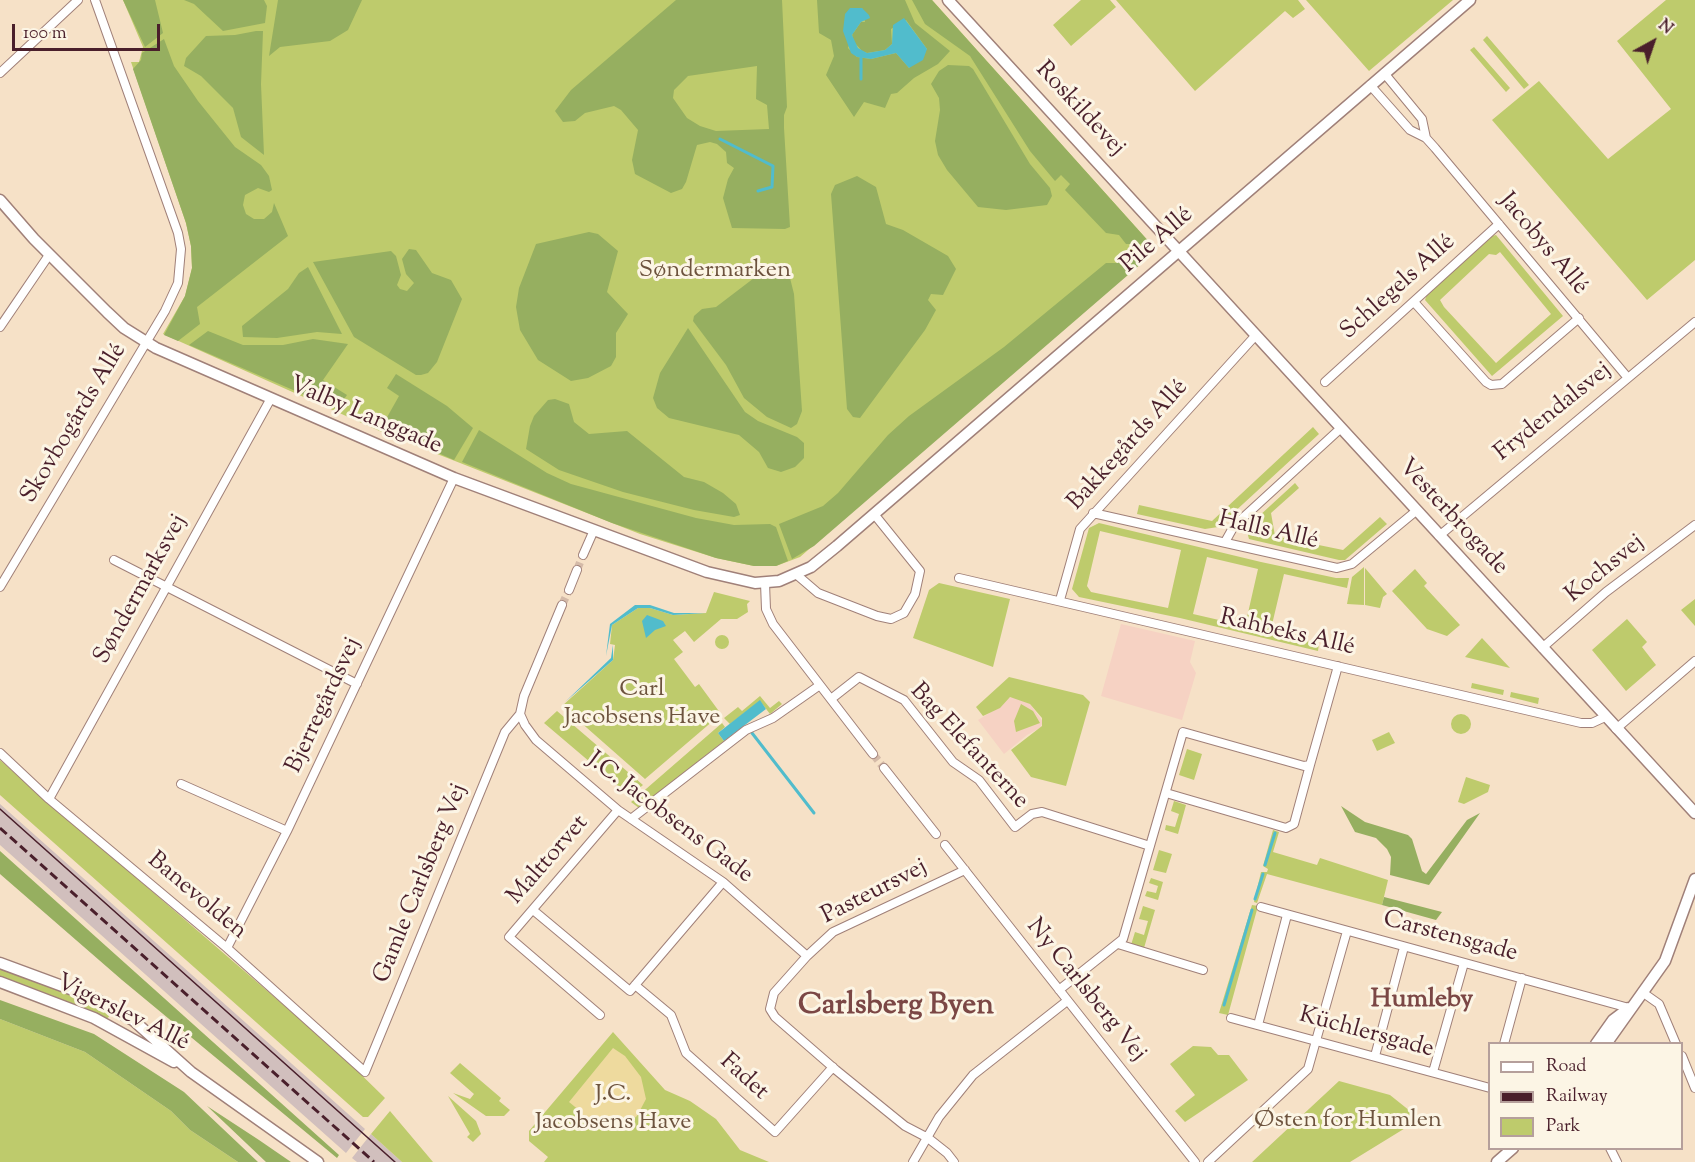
<!DOCTYPE html>
<html>
<head>
<meta charset="utf-8">
<style>
  body { margin:0 }
  #map { position:relative; width:1695px; height:1162px; overflow:hidden; background:#f6e1c7; font-family:"Sorts Mill Goudy",serif }
  canvas { display:block }
  .legend { position:absolute; left:1488px; top:1042px; width:195px; height:108px; box-sizing:border-box; background:#fcf5e5; border:2px solid #b59f9b; margin:0; padding:8px 10px; list-style:none; font-size:18px; color:#4a1f2b }
  .legend li { display:flex; align-items:center; gap:12px; height:30px }
  .legend b { width:30px; border:2px solid #b59f9b }
  .north { position:absolute; left:1623px; top:12px; width:60px; height:60px; -webkit-text-stroke:4px #fcf5e5; paint-order:stroke; rotate:40deg; font-size:16px; font-weight:700; line-height:24px; text-align:center; color:#4a1f2b }
  .north::after { content:''; display:block; margin:auto; width:21px; height:27px; background:#4a1f2b; clip-path:polygon(50% 0,100% 100%,50% 72%,0 100%) }
  .scale { position:absolute; left:12px; top:24px; width:148px; height:27px; box-sizing:border-box; border:3px solid #4a1f2b; border-top:0; padding-left:8px; font-size:18px; line-height:21px; white-space:nowrap; color:#4a1f2b; -webkit-text-stroke:4px #fcf5e5; paint-order:stroke }
</style>
</head>
<body>
<div id="map">
<canvas width="1695" height="1162"></canvas>
<ul class="legend">
<li><b style="height:8px;background:#fff"></b>Road</li>
<li><b style="height:8px;background:#4a1f2b"></b>Railway</li>
<li><b style="height:16px;background:#becb6c"></b>Park</li>
</ul>
<div class="north">N</div>
<div class="scale">100 m</div>
</div>
<script>
const ctx = document.querySelector('canvas').getContext('2d');
ctx.lineJoin = 'round';
function fill(path, color) {
  ctx.fillStyle = color;
  ctx.fill(path, 'evenodd');
}
function toPath(rows) {
  const path = new Path2D();
  for (const r of rows) {
    if (r.length === 3) {
      path.moveTo(r[0] + r[2], r[1]);
      path.arc(r[0], r[1], r[2], 0, 2 * Math.PI);
      continue;
    }
    path.moveTo(r[0], r[1]);
    for (let i = 2; i < r.length; i += 2) path.lineTo(r[i], r[i + 1]);
  }
  return path;
}
function trace(path, color, width, dash) {
  ctx.strokeStyle = color;
  ctx.lineWidth = width;
  ctx.lineCap = dash ? 'butt' : 'round';
  ctx.setLineDash(dash || []);
  ctx.stroke(path);
}
function write(font, color, halo, rows, align = 'center') {
  ctx.font = font + ' "Sorts Mill Goudy",serif';
  ctx.lineWidth = 6;
  ctx.setLineDash([]);
  ctx.textBaseline = 'middle';
  ctx.strokeStyle = halo;
  ctx.fillStyle = color;
  for (const [text, x, y, turn = 0] of rows) {
    ctx.save();
    ctx.translate(x, y);
    ctx.rotate((+turn || 0) * Math.PI / 180);
    ctx.textAlign = isNaN(turn) ? turn : align;
    if (halo) ctx.strokeText(text, 0, 0);
    ctx.fillText(text, 0, 0);
    ctx.restore();
  }
}
const built = toPath([
  [1121,624,1195,641,1190,662,1196,673,1182,720,1101,696],
  [1007,697,1017,698,1030,704,1043,722,1040,728,1027,735,1004,754,978,720,1002,705]
]);
const industrial = toPath([
  [0,804,365,1129,346,1153,0,845],
  [371,1134,402,1162,357,1162,352,1158]
]);
const green = toPath([
  [123,0,932,0,1151,244,1152,253,800,557,776,566,754,566,716,558,640,534,384,433,163,334,185,296,192,268,191,246,186,223,131,62,139,62,143,47],
  [1081,0,1110,0,1116,7,1071,46,1053,25],
  [1116,0,1298,0,1305,9,1293,18,1285,11,1195,91],
  [1306,0,1453,0,1369,71],
  [1666,0,1695,0,1695,260,1647,300,1492,120,1539,81,1608,159,1671,109,1617,41],
  [1487,36,1529,85,1524,89,1483,40],
  [1474,47,1510,88,1506,92,1470,50],
  [1496,235,1563,316,1492,376,1425,300,1427,294,1492,236],
  [1500,252,1551,314,1496,363,1444,307,1440,300,1489,254,1496,255],
  [1313,427,1319,434,1218,527,1205,529,1137,514,1139,505,1212,521],
  [1295,483,1299,488,1271,513,1275,536,1343,550,1380,517,1387,524,1345,560,1339,560,1249,539,1246,528],
  [1099,523,1261,562,1336,578,1349,578,1347,588,1284,574,1270,633,1319,644,1318,651,1180,618,1079,597,1072,589,1089,528],
  [1100,531,1181,550,1168,608,1091,592,1087,586],
  [1207,557,1258,569,1245,626,1193,614],
  [1364,567,1364,605,1347,604,1352,577],
  [1365,568,1387,594,1383,597,1380,608,1365,605],
  [1415,569,1427,583,1424,586,1460,625,1447,636,1427,629,1392,591],
  [939,583,1010,599,993,667,913,638,929,590],
  [714,592,750,601,747,604,748,612,737,619,721,619,694,642,685,631,673,640,683,652,674,659,695,687,699,684,721,714,645,779,562,706,613,660,615,645,610,644,612,625,638,608,650,608,673,615,706,613],
  [1695,599,1695,626,1681,610],
  [1627,619,1647,642,1642,647,1656,665,1626,691,1592,650],
  [722,642,7],
  [1482,638,1510,668,1465,657],
  [1009,677,1083,695,1090,702,1066,786,1031,777,1011,750,1042,726,1042,718,1030,704,1010,697,1000,708,983,716,976,707],
  [1472,683,1504,690,1503,695,1471,688],
  [1511,692,1539,698,1538,704,1510,697],
  [760,696,770,708,779,701,782,704,770,714,760,701,730,724,724,718,738,707,742,711],
  [1021,704,1033,711,1040,723,1016,732,1014,721],
  [557,711,643,785,630,796,544,723],
  [1461,724,10],
  [722,723,725,727,718,733,724,741,639,808,631,802],
  [1389,732,1395,743,1377,751,1372,740],
  [1187,749,1202,754,1194,780,1179,775],
  [0,760,338,1052,385,1098,368,1117,363,1117,0,795],
  [1466,777,1490,785,1488,792,1464,804,1458,802],
  [1174,801,1186,805,1178,834,1165,830,1166,825,1175,827,1179,814,1171,811],
  [1273,830,1279,832,1273,852,1317,865,1320,858,1388,880,1382,905,1267,874,1257,903,1254,902,1261,872,1267,872,1268,869,1263,866],
  [1159,850,1172,854,1166,873,1153,870],
  [1151,878,1163,882,1158,900,1145,896,1147,891,1156,893,1158,886,1149,883],
  [1252,905,1258,906,1228,1015,1219,1013],
  [1143,906,1155,910,1144,948,1131,945,1135,932,1144,935,1148,921,1139,919],
  [0,968,79,998,110,1015,107,1019,0,977],
  [0,1019,85,1052,171,1111,190,1130,238,1162,0,1162],
  [613,1032,665,1090,690,1101,716,1119,740,1150,769,1162,544,1162,548,1157,529,1141,529,1131],
  [1193,1046,1211,1047,1218,1055,1229,1055,1248,1080,1185,1122,1175,1111,1195,1095,1170,1064],
  [460,1063,501,1098,499,1101,510,1110,504,1116,486,1116,453,1093,470,1099,474,1094,450,1073],
  [1339,1081,1390,1095,1420,1119,1350,1162,1252,1162],
  [448,1096,476,1121,481,1134,473,1142,467,1137,470,1134],
  [390,1111,433,1162,402,1162,371,1134]
]);
const forest = toPath([
  [123,0,155,0,163,33,145,47],
  [184,0,264,0,267,6,265,23,223,31,194,4],
  [278,0,362,0,348,30,330,41,280,47,269,56],
  [676,0,782,0,787,107,784,115,784,128,790,227,785,229,732,228,723,198,728,179,734,168,727,163,726,152,717,144,710,142,697,145,686,182,682,189,671,193,635,174,632,160,638,130,621,110,614,106,585,113,575,121,563,122,555,111,571,90],
  [757,66,756,99,767,105,769,129,716,131,700,126,687,118,673,98,674,90,688,76],
  [817,0,905,0,915,23,950,51,938,64,914,78,897,93,891,94,885,108,864,102,854,117,826,75,834,56,831,40,819,33],
  [862,8,865,22,861,22,852,35,854,42,862,51,867,53,885,50,892,44,891,29,906,20,927,49,909,68,896,53,871,59,857,57,848,48],
  [912,0,932,0,1151,244,1126,244,1119,235,1106,233,1065,190,1070,184,1061,175,1055,181,1030,151,970,56,925,24],
  [256,31,263,31,261,84,264,155,241,137,233,108,201,76,184,66,186,58,206,36,235,35],
  [164,39,174,66,198,101,235,147,261,165,269,176,272,190,269,192,258,188,245,195,243,205,246,214,254,219,264,219,272,212,274,203,288,236,197,307,200,324,178,341,164,335,185,296,192,268,191,246,186,223,133,69,141,60,142,53],
  [948,65,969,66,973,69,1030,164,1050,188,1052,196,1047,205,1006,210,978,207,947,170,938,155,935,141,940,110,939,98,931,84,939,71],
  [857,176,876,187,886,224,903,230,948,256,956,269,943,295,931,294,928,300,936,310,925,330,860,418,853,417,847,409,831,194,835,185],
  [589,232,598,234,618,251,607,292,628,314,616,333,616,357,611,366,588,378,571,381,538,360,520,330,516,307,519,288,536,244],
  [409,249,416,250,432,273,451,280,462,299,437,362,428,373,421,375,416,375,354,337,313,262,391,251,396,256,401,275,397,285,400,289,407,291,414,283,406,274,402,259],
  [1126,254,1150,256,814,546,792,559,779,524,823,506,838,493,888,435,909,416,1004,347,1106,263,1117,263],
  [779,265,786,268,789,274,794,294,802,411,797,424,791,428,767,417,744,398,726,365,693,321,694,316,702,309,716,307,758,275],
  [308,267,342,334,317,332,277,338,243,337,242,326,288,289,299,273],
  [688,328,745,412,758,421,797,437,804,443,804,458,795,467,781,472,768,468,759,452,739,435,669,418,657,408,653,398,660,373],
  [208,331,243,345,283,345,313,339,348,344,323,380,347,395,337,409,189,345],
  [396,374,447,406,473,428,454,460,404,438,407,430,400,423,393,425,389,431,381,428,399,396,387,388],
  [555,399,569,404,574,422,589,434,627,431,684,477,704,482,723,493,736,504,740,515,734,517,694,510,623,492,559,470,526,449,530,426,534,416,548,400],
  [479,430,547,473,571,484,696,518,734,525,770,524,776,527,788,561,776,566,754,566,716,558,612,523,462,462],
  [1341,806,1365,822,1408,835,1412,839,1422,871,1426,874,1467,820,1480,813,1429,885,1390,875,1391,857,1387,849,1376,838,1355,832],
  [0,851,339,1155,337,1158,122,980,0,874],
  [1384,897,1442,912,1436,920,1382,905],
  [0,1000,94,1034,184,1092,258,1162,238,1162,190,1130,171,1111,85,1052,0,1019],
  [207,1106,259,1140,291,1162,266,1162]
]);
const sand = toPath([
  [613,1048,625,1056,641,1077,646,1099,637,1116,627,1124,606,1128,588,1123,577,1115,580,1111,569,1102]
]);
const water = toPath([
  [850,8,862,8,869,15,870,18,861,22,852,35,858,48,867,53,885,50,892,44,893,25,904,18,927,49,923,60,909,68,896,53,871,59,857,57,851,53,843,31,845,14],
  [635,605,650,605,674,613,705,613,673,615,650,608,638,608,612,625,606,656,610,624],
  [647,615,663,621,666,626,655,630,646,638,642,621],
  [613,645,613,660,565,702,611,658],
  [760,700,766,709,724,741,718,733]
]);
const stream = toPath([
  [861,79,861,58],
  [720,139,773,166,772,187,758,191],
  [752,733,814,813],
  [1265,865,1275,833],
  [1255,899,1263,874],
  [1224,1005,1252,910]
]);
const minorTunnel = toPath([
  [577,570,583,555],
  [562,605,569,590],
  [873,754,884,768]
]);
const minor = toPath([
  [0,73,78,0],
  [1384,73,1422,119,1426,138],
  [1370,85,1410,130,1426,138,1435,148,1628,378],
  [1414,302,1486,382,1491,385,1502,384,1579,318],
  [0,327,49,255],
  [1325,382,1499,224],
  [1093,513,1337,568,1352,564,1416,511],
  [1439,536,1695,322],
  [1225,542,1234,526,1341,428],
  [583,555,594,530],
  [114,560,357,684],
  [797,575,818,593,877,616,891,619,904,613,915,594,920,571,874,514],
  [959,578,1581,723,1592,723,1605,717],
  [765,583,766,609,773,624,873,754],
  [0,587,165,311,178,283,181,249,178,233,95,0],
  [569,590,577,570],
  [1060,600,1080,529,1256,335],
  [562,605,524,696,520,714,525,725,536,740,618,810,723,882,807,956],
  [1542,648,1606,592,1695,525],
  [831,699,859,677,904,700,953,762,979,780,1015,827,1032,814,1042,812,1150,846],
  [1616,729,1695,661],
  [0,753,49,799,227,948,365,1072,505,732,520,714],
  [884,768,936,834],
  [181,784,287,831],
  [1166,793,1286,828,1294,824,1310,765],
  [49,799,270,400],
  [631,819,746,730,773,718,820,685],
  [945,845,1195,1162],
  [1261,907,1629,1008],
  [533,910,630,991,723,882],
  [1118,944,1203,970],
  [227,948,287,831,454,478],
  [635,985,671,1015,686,1053,775,1132,833,1067],
  [1059,990,1123,939,1183,732,1304,766,1310,765,1338,666],
  [1642,992,1659,1004,1676,1044],
  [600,1015,509,937,618,810],
  [1231,1018,1490,1088],
  [1258,1025,1287,915],
  [1504,1044,1522,978],
  [1375,1056,1404,947],
  [1682,1056,1695,1088],
  [1433,1072,1464,963],
  [1610,1148,1617,1162],
  [913,1162,939,1117,973,1075,1067,1001],
  [954,1162,947,1153,928,1138,905,1126,836,1070,775,1017,770,1009,774,993,807,956,833,932,965,870],
  [1208,1162,1308,1069,1347,931]
]);
const tertiary = toPath([
  [948,0,1695,813],
  [0,200,34,239,107,312,124,328,156,348,454,478,707,572,755,583,779,581,811,567,837,546,1470,0],
  [0,963,92,997,133,1020,191,1072,318,1162],
  [0,982,94,1018,174,1062],
  [1596,1044,1613,1020,1629,1008],
  [1606,1044,1665,961,1695,879],
  [1497,1162,1513,1148]
]);
const tram = toPath([
  [0,809,395,1162]
]);
const rail = toPath([
  [0,828,374,1162]
]);
const streetNames = [
  ["Roskildevej",1079,110,47],
  ["Pile Allé",1158,241,-41],
  ["Jacobys Allé",1542,245,50],
  ["Schlegels Allé",1399,288,-42],
  ["Frydendalsvej",1554,413,-39],
  ["Valby Langgade",365,417,23],
  ["Skovbogårds Allé",75,424,-59],
  ["Bakkegårds Allé",1129,446,-48],
  ["Vesterbrogade",1452,518,47],
  ["Halls Allé",1268,532,13],
  ["Kochsvej",1606,570,-39],
  ["Søndermarksvej",142,590,-61],
  ["Rahbeks Allé",1287,634,13],
  ["Bjerregårdsvej",325,706,-65],
  ["Bag Elefanterne",968,747,47],
  ["J.C. Jacobsens Gade",669,819,37],
  ["Malttorvet",549,861,-49],
  ["Gamle Carlsberg Vej",422,884,-68],
  ["Pasteursvej",875,893,-27],
  ["Banevolden",196,897,40],
  ["Carstensgade",1450,938,15],
  ["Ny Carlsberg Vej",1085,991,51],
  ["Vigerslev Allé",122,1014,26],
  ["Küchlersgade",1366,1034,15],
  ["Fadet",743,1078,42]
];
const parkNames = [
  ["Søndermarken",715,272],
  ["Carl",642,691],
  ["Jacobsens Have",642,719],
  ["J.C.",613,1096],
  ["Jacobsens Have",613,1124],
  ["Østen for Humlen",1348,1122]
];
const neighbourhoodNames = [
  ["Humleby",1422,1002]
];
const districtNames = [
  ["Carlsberg Byen",896,1008]
];
fill(built, '#f6d2c3');
fill(industrial, '#d1bfbd');
fill(green, '#becb6c');
fill(forest, '#96af60');
fill(sand, '#eeda9e');
fill(water, '#51bccc');
trace(stream, '#51bccc', 3);
trace(minorTunnel, '#d4baa8', 8, [8, 4]);
trace(minor, '#a08079', 10);
trace(tertiary, '#a08079', 13);
trace(minor, '#fff', 8);
trace(tertiary, '#fff', 10);
trace(tram, '#4a1f2b', 1.5);
trace(rail, '#4a1f2b', 3, [9, 4.5]);
write('24px', '#4a1f2b', '#fcf5e5', streetNames);
write('24px', '#6d533e', '#fcf5e5', parkNames);
write('bold 26px', '#7b4745', '#fcf5e5', neighbourhoodNames);
write('bold 30px', '#7b4745', '#fcf5e5', districtNames);
</script>
</body>
</html>
